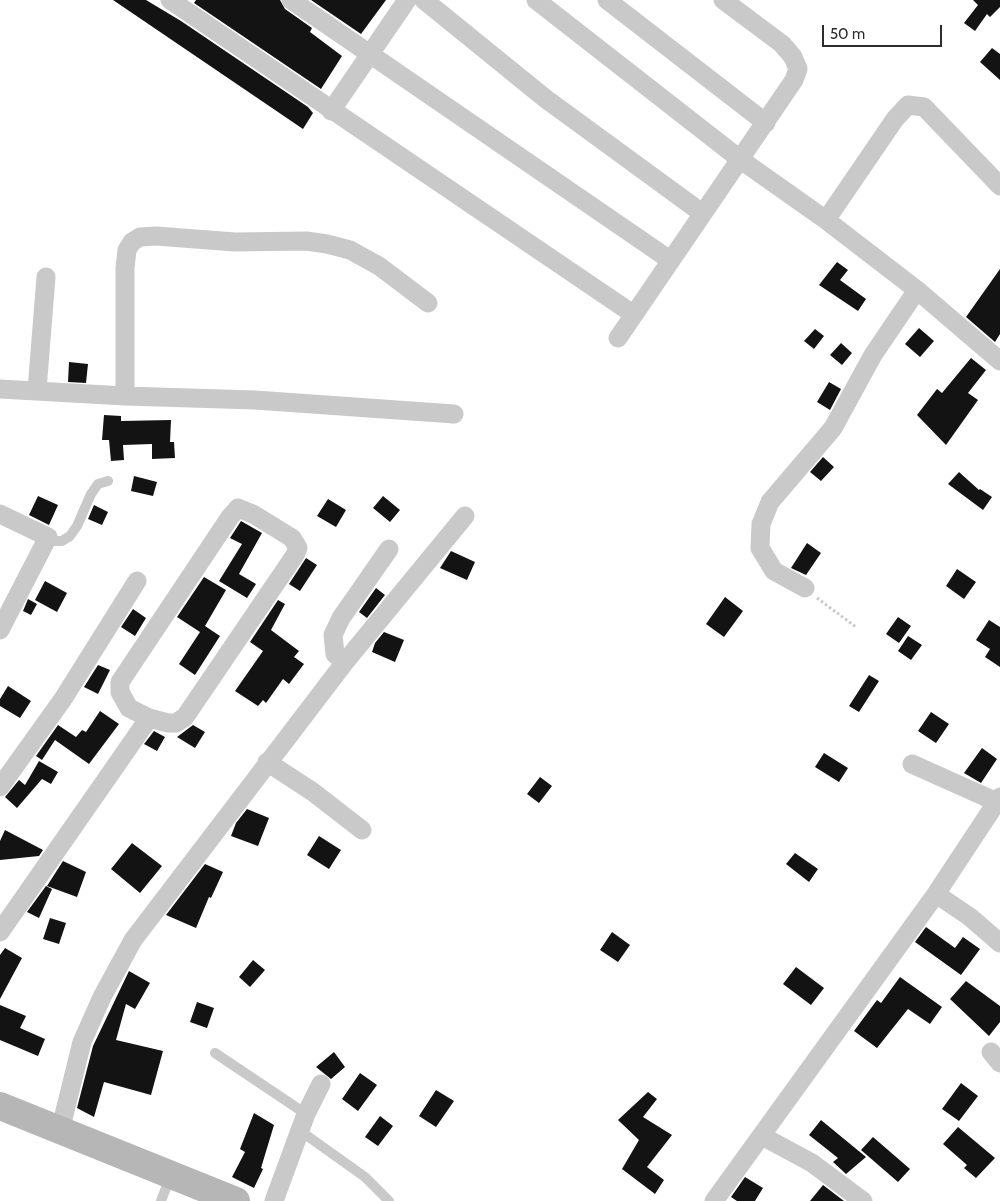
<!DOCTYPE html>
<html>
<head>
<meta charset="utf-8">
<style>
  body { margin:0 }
  #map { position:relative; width:1000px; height:1201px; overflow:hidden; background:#fff; font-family:Cabin,sans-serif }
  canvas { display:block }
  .scale { position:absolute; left:822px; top:25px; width:120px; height:22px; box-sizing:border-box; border:2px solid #2c2c2c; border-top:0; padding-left:6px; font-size:15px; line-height:18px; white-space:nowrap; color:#2c2c2c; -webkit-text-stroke:4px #fff; paint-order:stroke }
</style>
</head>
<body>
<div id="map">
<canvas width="1000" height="1201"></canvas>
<div class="scale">50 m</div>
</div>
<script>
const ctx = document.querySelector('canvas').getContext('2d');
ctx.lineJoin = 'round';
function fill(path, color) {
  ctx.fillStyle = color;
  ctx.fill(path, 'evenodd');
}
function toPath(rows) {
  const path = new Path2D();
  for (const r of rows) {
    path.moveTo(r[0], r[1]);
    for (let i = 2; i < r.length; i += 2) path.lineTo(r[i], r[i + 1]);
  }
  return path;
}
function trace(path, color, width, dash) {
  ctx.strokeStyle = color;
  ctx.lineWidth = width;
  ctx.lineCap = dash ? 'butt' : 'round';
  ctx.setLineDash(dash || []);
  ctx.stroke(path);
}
const building = toPath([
  [113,0,146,0,181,21,308,107,313,113,303,129],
  [196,0,280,0,285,9,312,28,310,32,342,56,321,89,194,3],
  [311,0,386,0,361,34],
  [973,0,1000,0,1000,7,990,17,987,14,975,31,964,23,978,5],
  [992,48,1000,54,1000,80,980,62],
  [837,262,848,270,840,280,866,299,858,311,819,285],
  [1000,269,1000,334,995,342,966,317],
  [919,328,934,341,920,357,905,344],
  [815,329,824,336,814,349,804,341],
  [841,343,852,353,842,365,830,355],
  [971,358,986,370,968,393,978,400,946,445,917,415,937,389,942,393],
  [69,362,88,364,86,383,68,382],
  [829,382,841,389,830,410,817,402],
  [104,415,121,416,121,421,171,420,170,442,174,442,175,458,152,459,152,444,123,445,124,460,111,461,109,440,102,440],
  [823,457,834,467,821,481,810,472],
  [959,472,979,490,980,489,992,497,983,510,948,484],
  [134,476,157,482,153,496,131,491],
  [38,496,58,505,49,525,29,515],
  [383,496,400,510,390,522,373,508],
  [328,499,346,510,336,527,317,516],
  [94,505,108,512,102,525,88,519],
  [241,521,262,533,239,574,256,584,247,598,219,581,242,544,230,538],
  [807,543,821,553,806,575,791,568],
  [451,551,475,562,467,580,440,568],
  [306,558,317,565,300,591,289,584],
  [957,569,976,582,964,599,946,586],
  [204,577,226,590,205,626,220,636,195,675,179,664,200,632,177,617],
  [45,581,67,593,57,612,35,600],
  [376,588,385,595,367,618,359,612],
  [725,597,743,611,724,637,706,624],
  [28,599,37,604,31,615,23,611],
  [278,600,285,604,271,630,299,651,294,657,304,664,289,684,283,679,266,703,263,700,258,706,235,691,263,651,250,642],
  [133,609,146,618,135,636,121,627],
  [898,617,911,626,899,643,886,634],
  [989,620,1000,627,1000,667,985,657,990,649,976,640],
  [384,632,404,640,395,662,372,652,375,643],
  [908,636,922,645,911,660,898,651],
  [98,665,110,670,98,694,84,687],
  [869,675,879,681,859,712,849,706],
  [8,686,31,701,20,718,0,706,0,699],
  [100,711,119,724,89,764,55,740,42,760,36,756,58,725,76,737,82,730,86,732],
  [931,712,949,724,936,743,918,731],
  [193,725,205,732,195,748,177,737],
  [154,731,165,737,157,751,144,744],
  [982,748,997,759,981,783,964,773],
  [824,753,848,768,839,782,815,767],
  [39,761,58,772,51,784,42,779,17,808,5,797,19,780,25,785],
  [540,777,552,786,539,803,527,794],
  [247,809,269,818,258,846,231,836,236,823],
  [5,830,43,850,39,856,0,860,0,841],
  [319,836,341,850,329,869,307,855],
  [132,843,162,866,140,893,111,869],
  [795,853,818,869,809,882,786,864],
  [63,861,86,872,77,897,47,886],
  [205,864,223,872,211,898,209,897,196,928,166,915],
  [46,886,52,889,39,918,27,912],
  [50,918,66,923,59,944,43,939],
  [926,927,955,948,963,937,980,949,961,975,915,942],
  [612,932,630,945,618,962,600,950],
  [5,948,22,958,0,999,0,955],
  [253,960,265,970,250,987,239,977],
  [796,967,824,988,811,1005,783,984],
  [129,971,150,983,135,1009,126,1004,116,1040,163,1051,151,1095,104,1082,94,1117,77,1108,93,1046],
  [900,977,942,1007,930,1024,908,1009,877,1048,854,1031,877,1000,881,1003],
  [966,981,1000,1006,1000,1022,989,1036,950,999],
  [197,1002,214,1008,207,1028,190,1022],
  [0,1005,26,1016,20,1028,45,1039,38,1056,0,1040],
  [334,1052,345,1067,331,1079,316,1067],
  [360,1073,377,1085,358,1111,342,1099],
  [961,1083,978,1096,959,1121,942,1109],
  [436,1090,454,1101,436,1127,419,1116],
  [648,1092,657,1099,643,1117,672,1135,647,1167,664,1180,655,1194,622,1169,639,1140,618,1120],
  [254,1113,274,1125,261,1168,263,1169,254,1188,232,1177,245,1152,240,1149],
  [380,1116,393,1126,378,1146,365,1137],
  [821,1120,866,1157,846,1174,833,1162,838,1158,809,1135],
  [958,1127,995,1158,976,1178,964,1168,967,1165,943,1144],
  [873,1137,910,1169,898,1182,861,1150],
  [745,1177,763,1188,755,1201,737,1201,731,1197],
  [823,1185,844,1201,810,1201]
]);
const path = toPath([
  [817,598,856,627]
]);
const lane = toPath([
  [48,537,56,541,62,541,70,536,77,526,91,494,98,484,108,481],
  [215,1053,306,1114],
  [299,1130,365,1177,389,1201],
  [161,1201,170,1177]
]);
const street = toPath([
  [170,0,633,314],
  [291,0,670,260],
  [424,0,546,99,702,213],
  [536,0,741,160,826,220,917,290,1000,361],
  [607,0,766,123],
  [331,111,407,0],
  [826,220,895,119,908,105,924,107,1000,186],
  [618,338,794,80,798,69,793,57,782,44,723,0],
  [0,389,125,396,255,400,454,414],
  [37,390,46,277],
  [125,396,125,268,127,250,132,242,140,237,156,236,235,242,306,241,327,244,350,250,379,266,428,303],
  [238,508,253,514,292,538,298,548,295,555,185,717,176,723,168,723,149,718,129,708,120,692,120,682,230,517,238,508],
  [0,514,48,537,0,630],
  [805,588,774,571,760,548,761,524,770,502,833,428,873,355,917,290],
  [345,662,335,654,333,635,341,618,389,549],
  [267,762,313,792,362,830],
  [912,764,997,802],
  [0,787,63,699,137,581],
  [936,894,970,917,1000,943],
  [0,932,149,718],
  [991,1052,1000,1063],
  [60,1131,82,1042,102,997,133,940,345,662,465,516],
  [762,1136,812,1163,863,1201],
  [274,1201,306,1114,321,1084],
  [714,1201,936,894,1000,797]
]);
const secondary = toPath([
  [0,1106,236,1201]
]);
fill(building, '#131313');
trace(path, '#c9c9c9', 3, [2.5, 2.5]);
trace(lane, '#c9c9c9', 10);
trace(street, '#c9c9c9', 19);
trace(secondary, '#b6b6b6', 28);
</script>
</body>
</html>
